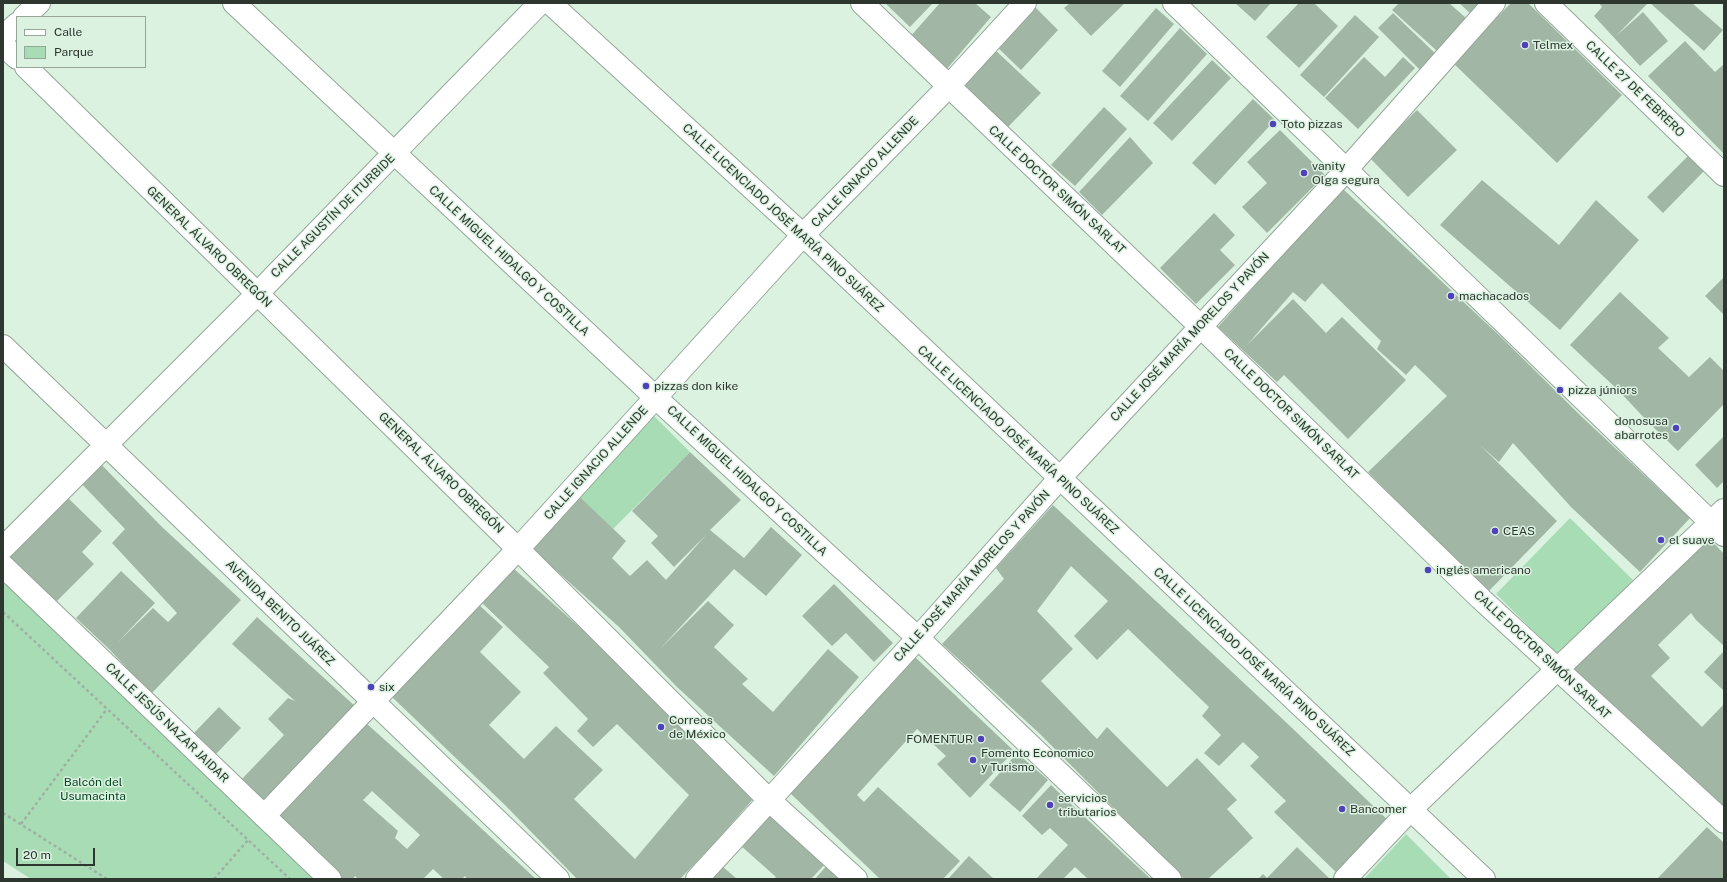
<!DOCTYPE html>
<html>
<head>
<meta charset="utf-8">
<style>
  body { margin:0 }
  #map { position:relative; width:1727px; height:882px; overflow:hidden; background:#dcf2e1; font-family:"Public Sans",sans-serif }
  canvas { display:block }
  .frame { position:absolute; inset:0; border:4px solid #2d362f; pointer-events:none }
  .legend { position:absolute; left:16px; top:16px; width:130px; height:52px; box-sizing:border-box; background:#dcf2e1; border:1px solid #96a79a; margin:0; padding:5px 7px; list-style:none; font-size:12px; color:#2d362f }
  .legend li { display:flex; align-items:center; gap:8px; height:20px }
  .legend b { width:20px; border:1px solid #96a79a }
  .scale { position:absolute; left:16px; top:848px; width:79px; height:18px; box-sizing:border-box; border:2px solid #2d362f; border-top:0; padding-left:5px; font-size:12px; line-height:14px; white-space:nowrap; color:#2d362f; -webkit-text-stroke:3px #dcf2e1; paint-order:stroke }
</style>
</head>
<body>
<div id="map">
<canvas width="1727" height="882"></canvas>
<div class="frame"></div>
<ul class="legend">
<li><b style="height:5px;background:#fff"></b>Calle</li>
<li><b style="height:11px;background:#a7dcb4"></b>Parque</li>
</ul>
<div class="scale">20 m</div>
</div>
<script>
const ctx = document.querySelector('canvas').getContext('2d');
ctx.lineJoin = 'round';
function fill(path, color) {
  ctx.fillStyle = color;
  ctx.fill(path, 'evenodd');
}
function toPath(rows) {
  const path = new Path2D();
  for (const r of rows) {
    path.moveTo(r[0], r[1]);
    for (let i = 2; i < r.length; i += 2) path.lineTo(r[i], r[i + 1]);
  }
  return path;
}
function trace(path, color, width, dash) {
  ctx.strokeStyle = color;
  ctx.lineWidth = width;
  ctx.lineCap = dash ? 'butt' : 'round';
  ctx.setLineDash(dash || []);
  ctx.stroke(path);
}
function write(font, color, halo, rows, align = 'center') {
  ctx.font = font + ' "Public Sans",sans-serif';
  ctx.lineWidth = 3;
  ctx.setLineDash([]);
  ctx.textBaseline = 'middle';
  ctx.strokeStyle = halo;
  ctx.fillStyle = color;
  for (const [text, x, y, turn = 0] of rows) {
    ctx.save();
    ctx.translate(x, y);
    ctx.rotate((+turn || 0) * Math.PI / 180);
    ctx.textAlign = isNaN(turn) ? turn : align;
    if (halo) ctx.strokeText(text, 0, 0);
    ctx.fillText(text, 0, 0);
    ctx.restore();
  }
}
const green = toPath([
  [652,414,690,452,613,529,579,496],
  [1570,518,1633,580,1559,656,1496,594],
  [3,576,316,879,31,879,3,861],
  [1406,834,1451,879,1364,879]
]);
const building = toPath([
  [885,3,933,3,910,27],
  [940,3,975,3,991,17,946,70,909,38],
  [1070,3,1125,3,1091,36,1064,8],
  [1235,3,1271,3,1255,21],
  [1299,3,1314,3,1338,26,1299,68,1266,37],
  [1399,3,1449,3,1467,19,1437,51,1392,10],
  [1459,3,1484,3,1472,15],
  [1511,3,1528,3,1622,95,1557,163,1453,63],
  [1599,3,1648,3,1616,36,1643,12,1668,41,1640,66,1594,16,1602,7],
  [1650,3,1692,3,1723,30,1704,51],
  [1033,5,1058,30,1021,70,995,45],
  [1156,8,1174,24,1120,87,1102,71],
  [1393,13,1437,55,1421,71,1378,28],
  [1355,15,1379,37,1324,97,1300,75],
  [1180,28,1207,54,1148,121,1120,96],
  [1685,41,1715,72,1724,64,1724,154,1648,76],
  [993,48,1041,93,1008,127,960,82],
  [1364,57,1385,77,1403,57,1415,68,1358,129,1325,98],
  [1212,60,1231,78,1172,141,1153,123],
  [1253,99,1275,120,1215,185,1192,163],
  [1104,107,1127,129,1075,186,1051,165],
  [1417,110,1457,150,1408,197,1369,157],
  [1280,130,1325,175,1267,233,1242,207,1267,183,1247,162],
  [1130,137,1153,163,1102,215,1079,192],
  [1689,155,1704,171,1663,213,1647,197],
  [1482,180,1559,245,1596,200,1639,240,1560,330,1440,225],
  [1342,188,1501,337,1582,417,1690,518,1640,572,1571,507,1513,443,1499,462,1480,445,1557,521,1486,594,1368,472,1447,396,1415,365,1406,375,1377,349,1381,341,1322,283,1305,302,1293,292,1247,345,1293,299,1326,333,1342,317,1406,380,1348,439,1284,375,1277,382,1218,327],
  [1214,213,1235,235,1220,250,1235,265,1196,304,1160,268],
  [1724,277,1724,315,1705,296],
  [1620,292,1669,338,1658,348,1689,377,1710,357,1724,371,1724,404,1678,451,1647,421,1619,391,1570,345],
  [1724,436,1724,481,1717,488,1695,465],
  [690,452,741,500,710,530,744,558,771,527,802,555,766,596,734,569,660,649,708,601,734,625,714,647,748,679,742,684,773,712,828,649,859,677,774,776,677,687,619,627,530,547,579,496,626,541,612,558,630,576,647,560,666,580,706,535,674,567,651,543,658,536,632,511],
  [97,460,161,526,241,600,151,694,110,650,76,618,121,571,155,603,118,642,153,608,168,622,177,613,112,543,125,529,77,479],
  [68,498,102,531,82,552,94,564,56,602,8,556],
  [1053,505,1290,726,1392,824,1342,878,1274,812,1286,801,1250,766,1259,757,1243,742,1219,766,1204,753,1221,735,1202,716,1209,707,1128,629,1097,660,1074,636,1108,601,1071,566,1037,611,1073,649,1041,681,1097,739,1107,727,1167,787,1197,758,1237,800,1227,809,1253,838,1208,879,1184,879,1040,734,942,644,1004,579,996,568],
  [1708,537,1724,554,1724,646,1696,620,1691,613,1658,645,1670,658,1651,676,1702,727,1724,704,1724,816,1570,667],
  [513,568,585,632,690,737,754,798,712,846,680,879,577,879,506,806,392,697,478,604,503,627,480,652,521,692,489,725,524,759,556,726,603,770,574,799,635,859,689,795,617,724,593,747,577,731,588,719,543,673,549,667,480,601],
  [834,584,893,643,874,662,846,633,832,646,802,616],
  [257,617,356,707,265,804,241,780,284,735,268,719,288,698,295,701,232,644],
  [1724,651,1724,691,1704,672],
  [915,657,1014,751,970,798,937,764,946,756,917,729,857,795,864,802,878,787,960,861,943,879,880,879,790,793],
  [219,707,241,728,216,754,194,733],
  [366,723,415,767,536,879,467,879,465,876,462,879,444,879,433,869,423,879,358,879,355,876,353,879,338,879,274,815,306,782,310,785],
  [372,791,420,835,407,849,395,838,398,831,363,800],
  [1017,753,1048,780,1020,812,989,785],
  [1051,785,1127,857,1151,879,1088,879,1075,867,1063,879,1036,879,1068,845,1050,828,1042,835,1022,816],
  [771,811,826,863,811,879,774,879,776,877,740,845],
  [1707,827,1724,843,1724,879,1657,879],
  [1297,847,1330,879,1258,879,1263,874,1267,878],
  [969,856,994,879,948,879],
  [829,863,847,879,815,879],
  [722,866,737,879,710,879]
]);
const path = toPath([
  [3,612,290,879],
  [3,813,107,879],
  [21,824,107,709],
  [214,879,248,840]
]);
const minor = toPath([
  [234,3,655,397,918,638,1170,879],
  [550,3,803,235,1484,879],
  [862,3,1200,326,1481,599,1724,822],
  [1174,3,1724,535],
  [1546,3,1724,175],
  [24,17,39,3],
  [3,37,17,24],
  [3,45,17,58],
  [26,67,518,549,769,800,856,879],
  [3,346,558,879],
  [3,548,257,294,540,3],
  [3,566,330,879],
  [264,816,518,549,803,235,948,87,1025,3],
  [697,879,918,638,1059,479,1338,179,1494,3],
  [1345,879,1410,810,1724,510]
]);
const markers = [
  [1525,45,4,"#4e42b9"],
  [1273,124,4,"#4e42b9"],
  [1304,173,4,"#4e42b9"],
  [1451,296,4,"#4e42b9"],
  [646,386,4,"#4e42b9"],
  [1560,390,4,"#4e42b9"],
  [1676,428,4,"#4e42b9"],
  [1495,531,4,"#4e42b9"],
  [1661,540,4,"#4e42b9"],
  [1428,570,4,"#4e42b9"],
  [371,687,4,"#4e42b9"],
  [661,727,4,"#4e42b9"],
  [981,739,4,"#4e42b9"],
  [973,760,4,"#4e42b9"],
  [1050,805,4,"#4e42b9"],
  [1342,809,4,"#4e42b9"]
];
const poiNames = [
  ["Telmex",1533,45],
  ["Toto pizzas",1281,124],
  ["vanity",1312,166],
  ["Olga segura",1312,180],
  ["machacados",1459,296],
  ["pizzas don kike",654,386],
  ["pizza júniors",1568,390],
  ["donosusa",1668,421,"right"],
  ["abarrotes",1668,435,"right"],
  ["CEAS",1503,531],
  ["el suave",1669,540],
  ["inglés americano",1436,570],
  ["six",379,687],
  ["Correos",669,720],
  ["de México",669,734],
  ["FOMENTUR",973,739,"right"],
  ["Fomento Economico",981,753],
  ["y Turismo",981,767],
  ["servicios",1058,798],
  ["tributarios",1058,812],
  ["Bancomer",1350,809]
];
const streetNames = [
  ["CALLE 27 DE FEBRERO",1635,89,44],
  ["CALLE IGNACIO ALLENDE",865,172,-46],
  ["CALLE DOCTOR SIMÓN SARLAT",1057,190,43],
  ["CALLE AGUSTÍN DE ITURBIDE",333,216,-45],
  ["CALLE LICENCIADO JOSÉ MARÍA PINO SUÁREZ",783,218,43],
  ["GENERAL ÁLVARO OBREGÓN",209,247,44],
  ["CALLE MIGUEL HIDALGO Y COSTILLA",509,261,43],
  ["CALLE JOSÉ MARÍA MORELOS Y PAVÓN",1190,337,-47],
  ["CALLE DOCTOR SIMÓN SARLAT",1291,414,44],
  ["CALLE LICENCIADO JOSÉ MARÍA PINO SUÁREZ",1018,440,43],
  ["CALLE IGNACIO ALLENDE",596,463,-48],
  ["GENERAL ÁLVARO OBREGÓN",441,473,44],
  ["CALLE MIGUEL HIDALGO Y COSTILLA",747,481,43],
  ["CALLE JOSÉ MARÍA MORELOS Y PAVÓN",972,576,-48],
  ["AVENIDA BENITO JUÁREZ",280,613,44],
  ["CALLE DOCTOR SIMÓN SARLAT",1542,655,43],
  ["CALLE LICENCIADO JOSÉ MARÍA PINO SUÁREZ",1254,662,43],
  ["CALLE JESÚS NAZAR JAIDAR",167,723,44]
];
const parkNames = [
  ["Balcón del",93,782],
  ["Usumacinta",93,796]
];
fill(green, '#a7dcb4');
fill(building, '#a2b6a6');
trace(minor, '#93a797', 24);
trace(path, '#9fb1a3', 2.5, [3, 3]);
trace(minor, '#fff', 22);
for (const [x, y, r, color] of markers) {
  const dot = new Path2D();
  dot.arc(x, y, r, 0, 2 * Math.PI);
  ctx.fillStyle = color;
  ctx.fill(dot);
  trace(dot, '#dcf2e1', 1.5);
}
write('12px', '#2d362f', '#dcf2e1', poiNames, 'left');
write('12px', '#2d362f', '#dcf2e1', streetNames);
write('12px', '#054621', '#dcf2e1', parkNames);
</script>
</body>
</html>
